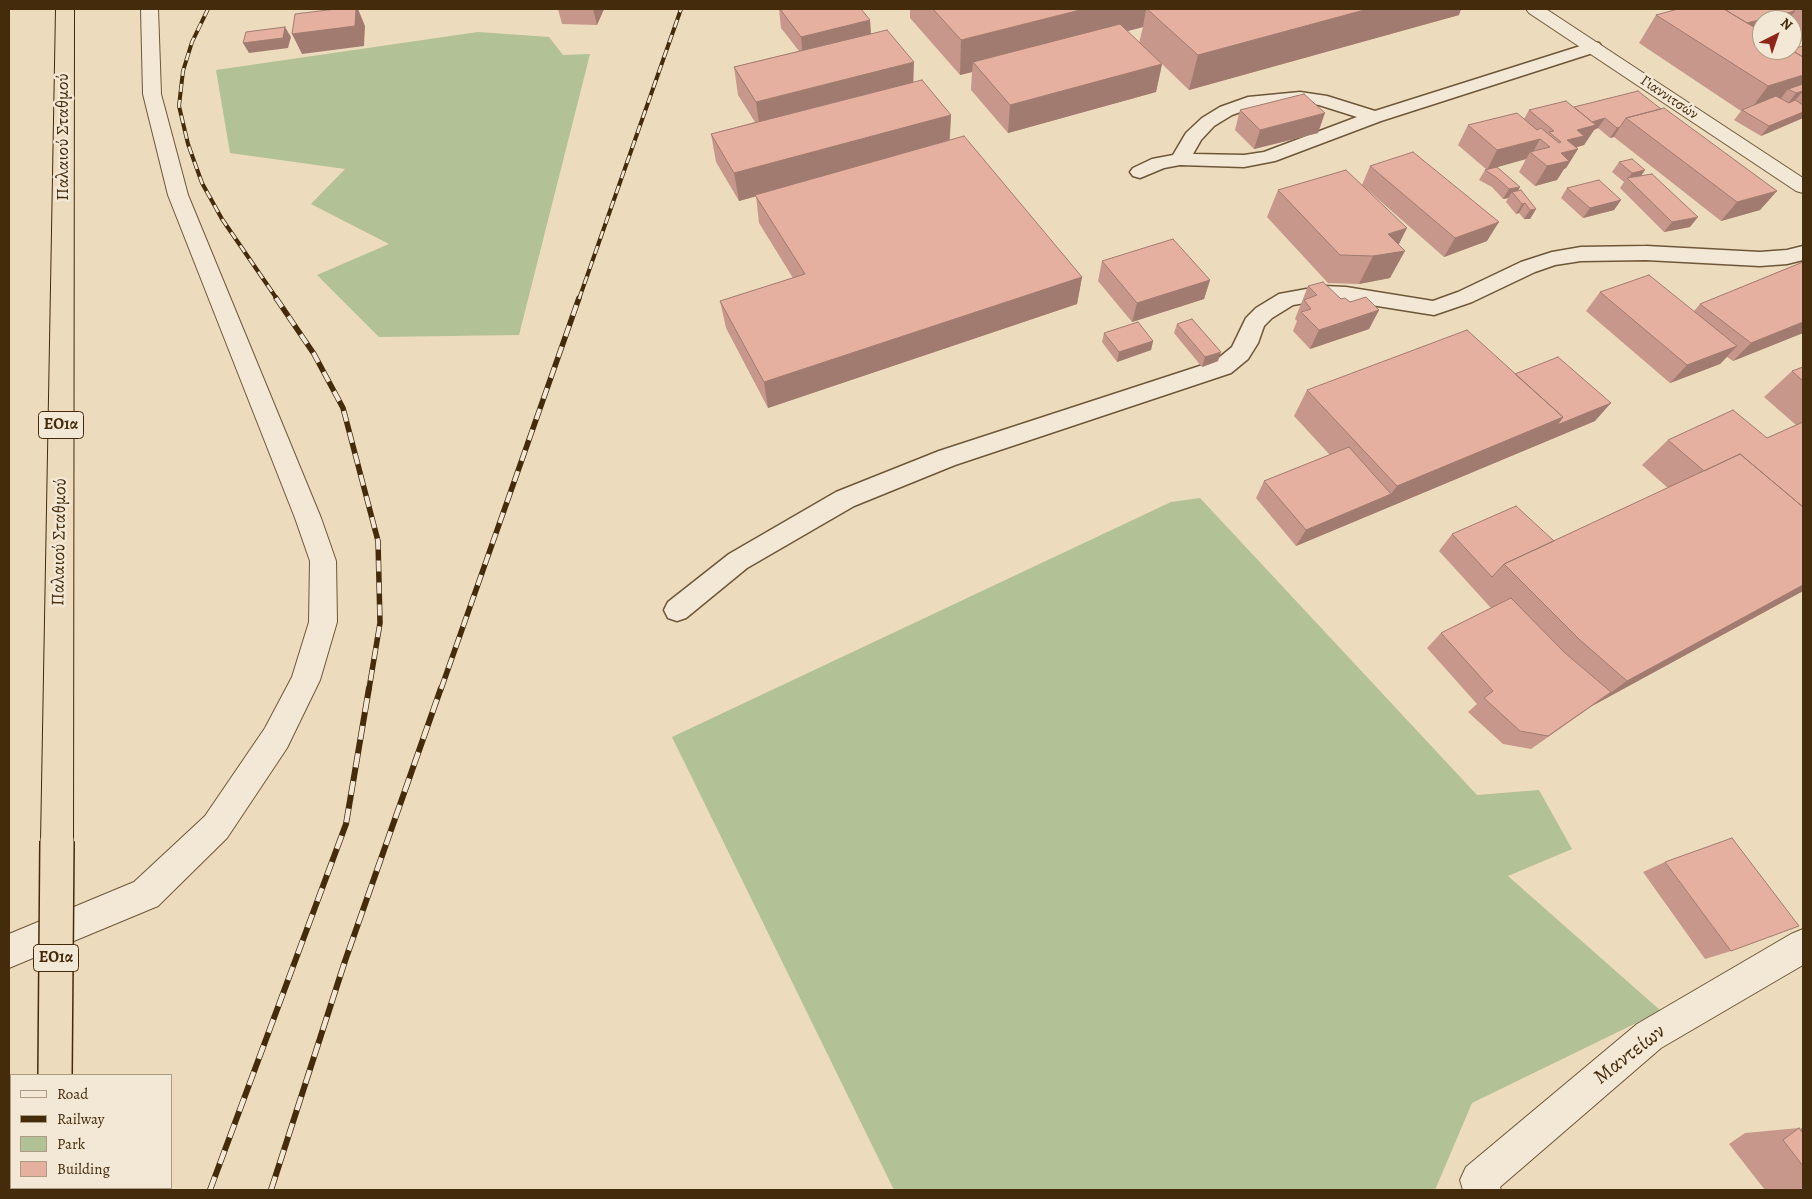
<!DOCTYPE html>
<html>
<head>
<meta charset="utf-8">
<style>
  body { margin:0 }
  #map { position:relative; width:1812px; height:1199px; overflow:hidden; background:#eddbbe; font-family:Alegreya,serif }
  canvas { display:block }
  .frame { position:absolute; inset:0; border:10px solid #442b0b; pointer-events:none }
  .legend { position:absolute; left:10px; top:1074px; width:162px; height:115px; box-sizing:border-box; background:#f3e8d5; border:1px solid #ad9c84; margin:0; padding:6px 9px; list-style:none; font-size:15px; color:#442b0b }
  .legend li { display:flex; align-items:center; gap:10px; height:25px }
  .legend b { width:25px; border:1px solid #ad9c84 }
  .north { position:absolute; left:1752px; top:10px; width:50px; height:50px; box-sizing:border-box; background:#f3e8d5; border:1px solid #ad9c84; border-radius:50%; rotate:41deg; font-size:14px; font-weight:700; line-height:20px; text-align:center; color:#442b0b }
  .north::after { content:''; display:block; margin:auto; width:18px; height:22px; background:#8f2418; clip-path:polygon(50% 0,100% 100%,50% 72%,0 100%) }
</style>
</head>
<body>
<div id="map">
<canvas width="1812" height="1199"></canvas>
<div class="frame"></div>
<ul class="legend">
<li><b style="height:6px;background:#f3e8d5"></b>Road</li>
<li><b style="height:6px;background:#442b0b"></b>Railway</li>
<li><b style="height:14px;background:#b2c196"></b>Park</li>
<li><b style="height:14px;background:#e6b0a0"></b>Building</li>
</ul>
<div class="north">N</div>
</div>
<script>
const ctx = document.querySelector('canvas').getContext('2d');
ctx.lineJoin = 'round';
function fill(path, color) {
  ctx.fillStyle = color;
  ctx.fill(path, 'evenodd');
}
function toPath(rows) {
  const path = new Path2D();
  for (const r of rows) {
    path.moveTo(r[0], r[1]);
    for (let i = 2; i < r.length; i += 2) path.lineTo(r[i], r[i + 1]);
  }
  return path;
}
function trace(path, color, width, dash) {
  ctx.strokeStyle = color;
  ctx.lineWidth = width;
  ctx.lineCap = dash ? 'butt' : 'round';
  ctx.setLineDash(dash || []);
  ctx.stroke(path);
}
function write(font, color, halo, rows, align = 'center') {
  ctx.font = font + ' Alegreya,serif';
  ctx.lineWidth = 5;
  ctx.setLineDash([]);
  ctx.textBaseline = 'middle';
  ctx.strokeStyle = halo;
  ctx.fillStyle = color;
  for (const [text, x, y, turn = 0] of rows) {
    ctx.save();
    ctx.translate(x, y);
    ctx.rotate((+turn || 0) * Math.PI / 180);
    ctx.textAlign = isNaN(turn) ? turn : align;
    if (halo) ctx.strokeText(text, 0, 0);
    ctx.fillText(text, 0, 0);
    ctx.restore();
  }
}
const green = toPath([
  [478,32,549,37,563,55,590,54,519,335,379,337,317,275,389,244,311,204,345,169,230,153,216,70],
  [1200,498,1477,795,1539,790,1572,849,1508,876,1661,1011,1472,1103,1435,1190,894,1190,672,737,1171,502]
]);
const service = toPath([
  [1593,42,1599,43,1602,47,1599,51,1381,121,1275,161,1244,167,1180,165,1164,168,1140,178,1133,176,1130,172,1133,168,1152,159,1173,155,1186,133,1202,118,1220,107,1248,97,1300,92,1327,96,1375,111,1593,42],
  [1300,102,1319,105,1357,117,1264,152,1244,155,1193,154,1201,140,1214,126,1232,115,1257,106,1300,102],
  [1646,246,1760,252,1787,250,1803,246,1803,260,1787,264,1760,266,1646,260,1581,261,1555,265,1535,272,1472,302,1434,315,1346,301,1323,300,1293,305,1272,318,1264,326,1258,343,1248,359,1231,373,955,465,854,506,747,568,686,618,677,621,668,618,664,610,668,602,729,554,836,492,939,451,1215,361,1232,347,1246,318,1256,308,1279,294,1323,286,1346,287,1433,301,1458,292,1521,262,1552,252,1581,247,1646,246]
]);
const minor = toPath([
  [141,9,158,9,161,94,188,195,321,518,336,561,337,622,320,680,287,748,227,838,158,906,9,968,9,934,134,882,205,816,265,728,292,677,309,622,310,561,295,518,168,195,143,94,141,9],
  [1803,929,1803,965,1661,1048,1500,1187,1501,1190,1463,1190,1460,1180,1466,1167,1637,1024,1791,934,1803,929]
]);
const tertiary = toPath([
  [1526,9,1546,9,1803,178,1803,193,1796,191,1529,13,1526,9]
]);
const trunk = toPath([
  [56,9,74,9,73,841,68,852,57,857,46,852,41,841,56,9],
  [35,1188,73,1188,73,1190,35,1190,35,1188]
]);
const railFar2 = toPath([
  [208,9,192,42,183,71,179,106,188,144,202,183,222,219,277,299],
  [579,299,681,9]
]);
const railFar1 = toPath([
  [276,298,314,354,343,408,378,541,380,623,369,689],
  [441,689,579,298]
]);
const rail = toPath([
  [210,1190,346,824,369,688],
  [271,1190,345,961,441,688]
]);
const trunkBridge = toPath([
  [55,1075,57,841]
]);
const wall = toPath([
  [558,9,604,9,597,25,562,24],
  [779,9,870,20,871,33,913,82,951,115,950,140,1082,277,1077,304,768,408,726,328,720,301,793,278,759,223,756,196,739,201,716,162,711,134,755,122,738,95,734,67,799,51,781,28],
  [910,9,1461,9,1459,15,1189,90,1162,64,1156,92,1008,133,971,90,972,72,960,75,910,18],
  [1143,27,1139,43,1127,31],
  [1678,9,1803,9,1803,42,1792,35,1792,20,1762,20,1762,50,1792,50,1803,46,1803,118,1761,136,1734,120,1741,111,1639,43,1656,15],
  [1574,107,1661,109,1777,191,1760,210,1721,221,1614,137,1610,138,1598,128,1594,130,1584,145,1577,147,1578,149,1566,168,1564,169,1557,180,1535,186,1519,172,1526,159,1497,167,1520,187,1518,191,1536,209,1530,219,1524,219,1519,213,1516,214,1506,202,1508,198,1503,199,1492,187,1479,180,1485,170,1487,170,1458,145,1468,125,1524,119,1529,110],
  [1240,110,1318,133,1254,149,1235,130],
  [1619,162,1645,170,1641,176,1690,227,1664,232,1620,188,1624,182,1612,172],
  [1370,166,1487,241,1444,257,1362,185],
  [1567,188,1621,200,1614,210,1583,218,1561,198],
  [1278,190,1399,245,1390,278,1359,284,1328,283,1267,217],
  [1102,261,1210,280,1204,299,1132,322,1098,281],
  [1803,262,1803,333,1733,361,1727,357,1720,364,1670,383,1586,311,1600,292,1694,311,1700,304],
  [1308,286,1350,302,1379,310,1369,329,1310,349,1293,331,1297,321,1295,319],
  [1177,324,1218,361,1202,367,1174,333],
  [1104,333,1153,341,1151,350,1117,362,1102,342],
  [1803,367,1803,591,1592,706,1531,749,1503,744,1468,712,1477,704,1427,648,1441,633,1491,608,1439,551,1452,534,1554,541,1668,488,1642,465,1668,440,1767,438,1796,425,1764,397,1792,371],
  [1515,374,1595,421,1296,546,1256,498,1264,481,1330,455,1294,416,1307,390],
  [1665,862,1731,951,1705,959,1643,872],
  [1803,1127,1803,1190,1765,1190,1729,1144,1745,1133,1799,1128,1800,1129]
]);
const shadedWall = toPath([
  [356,9,358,9,365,26,364,46,302,54,292,34],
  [593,9,604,9,597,25],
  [1084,9,1146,9,1143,27,980,70,973,62,972,72,960,75,961,40],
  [1368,9,1461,9,1459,15,1189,90,1198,55],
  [1795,11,1788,20,1762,20,1762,35,1740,25],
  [870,20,871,40,803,57,801,37],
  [285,27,291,37,288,48,249,53,243,43],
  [914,62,913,90,760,130,756,102],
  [1162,64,1156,92,1008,133,1010,105],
  [1803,75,1803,91,1787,110,1781,113,1796,93,1788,89,1776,105,1748,113,1768,86],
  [1803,112,1803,118,1761,136,1769,126],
  [1325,113,1318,133,1254,149,1260,130],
  [951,115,949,143,739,201,734,173],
  [1605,118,1598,128,1594,130,1584,145,1577,147,1575,150,1578,149,1566,168,1564,169,1557,180,1535,186,1547,166,1567,140,1577,130,1591,122],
  [1620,127,1614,137,1610,138,1617,128],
  [1540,139,1532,154,1530,152,1526,159,1487,170,1497,150],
  [1645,170,1638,180,1628,179,1632,173],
  [1520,187,1515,196,1512,192,1508,198,1503,199,1509,189],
  [1777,191,1760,210,1721,221,1737,202],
  [1621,200,1614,210,1583,218,1590,208],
  [1525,203,1519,213,1516,214,1522,204],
  [1536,209,1530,219,1524,219,1530,210],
  [1698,217,1690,227,1664,232,1672,222],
  [1499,222,1487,241,1444,257,1455,238],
  [1407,228,1395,252,1405,251,1390,278,1359,284,1373,256,1388,234],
  [1082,277,1077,304,768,408,764,382],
  [1210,280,1204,299,1132,322,1137,303],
  [1379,310,1369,329,1310,349,1319,330],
  [1803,322,1803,333,1733,361,1751,343],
  [1153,341,1151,350,1117,362,1119,352],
  [1737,346,1720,364,1670,383,1687,365],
  [1221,352,1218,361,1202,367,1205,357],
  [1611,403,1595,421,1296,546,1306,530,1391,494,1397,486,1563,417],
  [1803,585,1803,591,1592,706,1531,749,1627,681]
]);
const building = toPath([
  [336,9,356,9,355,26,292,34,295,14,336,9],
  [780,9,861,9,870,20,801,37,780,9],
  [933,9,1084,9,961,40,933,9],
  [1147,9,1368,9,1198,55,1147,9],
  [1678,9,1724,9,1762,32,1762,50,1791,50,1803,57,1803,75,1768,86,1656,15,1678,9],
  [1724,9,1792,9,1795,11,1747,23,1724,9],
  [1120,24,1162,64,1010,105,973,62,1120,24],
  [285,27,283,38,243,43,246,32,285,27],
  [887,30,914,62,756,102,734,67,887,30],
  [1803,46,1803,57,1791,50,1792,49,1803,46],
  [922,80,951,115,734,173,711,134,922,80],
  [1803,84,1803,91,1796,93,1788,89,1803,84],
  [1638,91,1661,109,1626,118,1620,127,1617,128,1605,118,1592,122,1574,107,1638,91],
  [1304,94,1325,113,1260,130,1240,110,1304,94],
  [1776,96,1789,103,1795,100,1803,105,1803,112,1769,126,1742,110,1776,96],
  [1566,101,1596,125,1577,130,1584,136,1567,140,1578,149,1561,153,1569,161,1547,166,1530,152,1550,147,1540,139,1497,150,1468,125,1517,113,1537,130,1541,128,1559,143,1561,142,1549,132,1554,131,1529,110,1566,101],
  [1664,108,1777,191,1737,202,1626,118,1664,108],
  [964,136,1082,277,764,382,720,301,805,274,755,195,964,136],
  [1413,152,1499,222,1455,238,1370,166,1413,152],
  [1632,159,1645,170,1632,173,1619,162,1632,159],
  [1497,167,1520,187,1509,189,1497,178,1485,170,1497,167],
  [1346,170,1407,228,1388,234,1405,251,1373,256,1340,255,1278,190,1346,170],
  [1652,174,1698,217,1672,222,1627,178,1652,174],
  [1599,180,1621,200,1590,208,1567,188,1599,180],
  [1521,190,1536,209,1530,210,1525,203,1522,204,1512,192,1521,190],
  [1173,239,1210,280,1137,303,1102,261,1173,239],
  [1803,262,1803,322,1751,343,1700,304,1803,262],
  [1649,275,1737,346,1687,365,1600,292,1649,275],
  [1323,282,1341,299,1345,298,1350,302,1366,297,1379,310,1319,330,1301,312,1311,309,1304,300,1317,295,1308,286,1323,282],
  [1192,319,1221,352,1205,357,1177,324,1192,319],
  [1138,322,1153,341,1119,352,1104,333,1138,322],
  [1467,330,1563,417,1397,486,1307,390,1467,330],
  [1558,357,1611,403,1557,425,1563,417,1515,374,1558,357],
  [1803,367,1803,381,1792,371,1803,367],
  [1733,410,1767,438,1803,422,1803,507,1740,454,1704,471,1668,440,1733,410],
  [1349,447,1391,494,1306,530,1264,481,1349,447],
  [1740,454,1803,507,1803,585,1627,681,1580,640,1504,564,1740,454],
  [1516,506,1554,541,1504,564,1492,577,1452,534,1516,506],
  [1511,598,1565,653,1611,692,1548,736,1520,731,1484,698,1493,691,1441,633,1511,598],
  [1732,838,1799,926,1731,951,1665,862,1732,838],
  [1799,1128,1803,1133,1803,1166,1783,1140,1799,1128]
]);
const farStreetnames = [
  ["Γιαννιτσών",1669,98,34]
];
const shields = [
  [61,425,45],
  [56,958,45]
];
const shieldNames = [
  ["ΕΟ1α",61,425],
  ["ΕΟ1α",56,958]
];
const streetNames = [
  ["Παλαιού Σταθμού",64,137,-90],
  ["Παλαιού Σταθμού",60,542,-89]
];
const nearStreetnames = [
  ["Μαντείων",1630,1055,-38]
];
fill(green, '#b2c196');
trace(service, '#6e5738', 3);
trace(minor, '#6e5738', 2);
trace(tertiary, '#6e5738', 2);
trace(trunk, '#442b0b', 2);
fill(service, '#f3e8d5');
fill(minor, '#f3e8d5');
fill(tertiary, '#f3e8d5');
fill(trunk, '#eddbbe');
trace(railFar2, '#442b0b', 4);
trace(railFar1, '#442b0b', 5.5);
trace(rail, '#442b0b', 6);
trace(railFar2, '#f3e8d5', 2.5, [8]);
trace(railFar1, '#f3e8d5', 4, [11]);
trace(rail, '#f3e8d5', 4.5, [14]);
trace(trunkBridge, '#442b0b', 36, []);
trace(trunkBridge, '#eddbbe', 33);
fill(wall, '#c6978a');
fill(shadedWall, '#a17b70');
fill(building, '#e6b0a0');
trace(building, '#a17b70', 1);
write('15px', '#442b0b', '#f3e8d5', farStreetnames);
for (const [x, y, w] of shields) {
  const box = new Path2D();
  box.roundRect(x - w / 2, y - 13.5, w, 27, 4);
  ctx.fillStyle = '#f3e8d5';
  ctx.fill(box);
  trace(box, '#442b0b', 1);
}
write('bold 16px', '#442b0b', null, shieldNames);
write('18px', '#442b0b', '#f3e8d5', streetNames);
write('21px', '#442b0b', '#f3e8d5', nearStreetnames);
</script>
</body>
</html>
